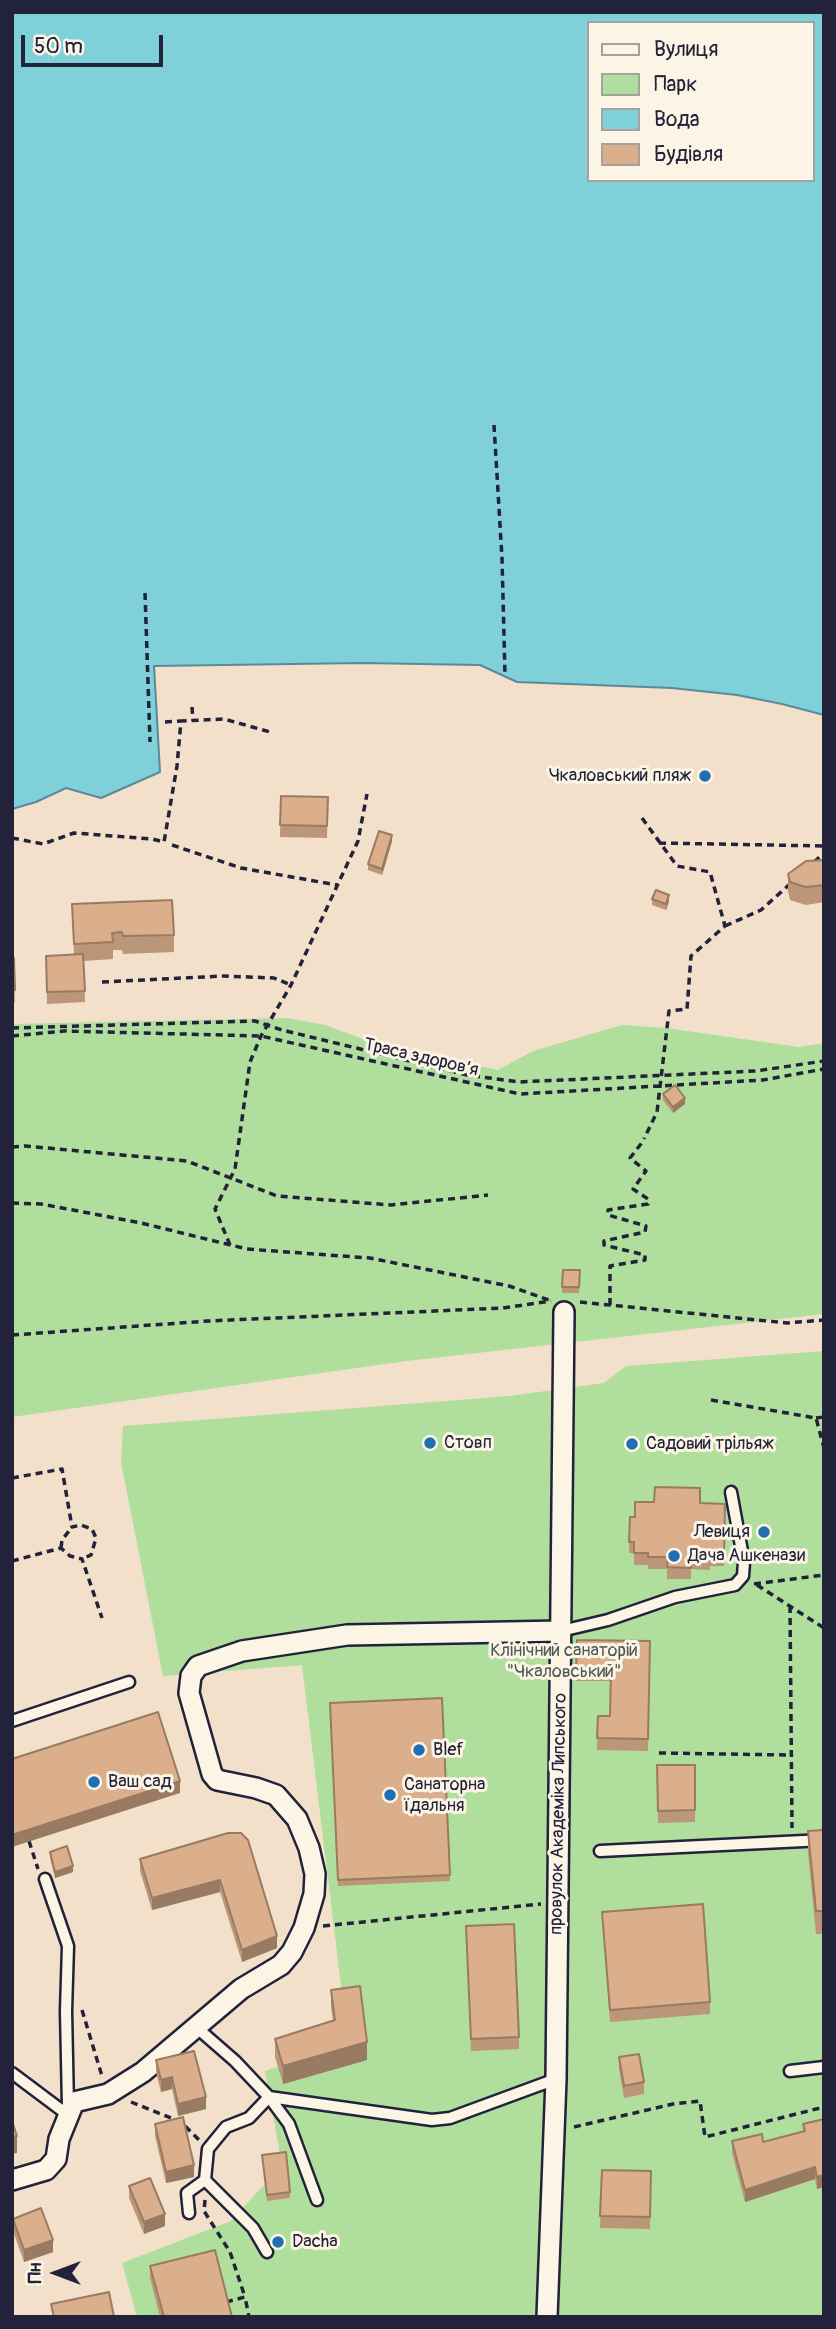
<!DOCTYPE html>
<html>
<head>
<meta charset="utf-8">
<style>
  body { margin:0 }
  #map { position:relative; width:836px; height:2329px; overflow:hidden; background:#f2e0ca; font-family:Pangolin,sans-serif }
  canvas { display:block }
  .frame { position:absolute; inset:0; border:14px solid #22223b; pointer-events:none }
  .legend { position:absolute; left:587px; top:21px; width:228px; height:161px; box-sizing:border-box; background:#fcf5e5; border:2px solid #a5a1a1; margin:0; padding:9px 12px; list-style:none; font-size:21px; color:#22223b }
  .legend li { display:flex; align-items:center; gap:14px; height:35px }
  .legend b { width:35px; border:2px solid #a5a1a1 }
  .north { position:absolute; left:21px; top:2238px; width:70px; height:70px; -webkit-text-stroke:5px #fcf5e5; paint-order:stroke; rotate:270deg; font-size:19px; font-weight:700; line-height:28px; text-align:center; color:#22223b }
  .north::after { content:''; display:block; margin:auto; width:24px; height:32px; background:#22223b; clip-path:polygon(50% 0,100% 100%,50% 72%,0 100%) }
  .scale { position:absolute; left:21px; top:35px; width:142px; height:32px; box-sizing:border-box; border:4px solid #22223b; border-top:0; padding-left:9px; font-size:21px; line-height:24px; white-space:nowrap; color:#22223b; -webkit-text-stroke:5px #fcf5e5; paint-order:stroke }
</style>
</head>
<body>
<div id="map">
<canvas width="836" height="2329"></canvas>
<div class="frame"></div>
<ul class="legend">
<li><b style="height:9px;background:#fcf5e5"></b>Вулиця</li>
<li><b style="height:19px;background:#afde9d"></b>Парк</li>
<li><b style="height:19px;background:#7fd0d8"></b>Вода</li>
<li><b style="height:19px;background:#dbae8c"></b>Будівля</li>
</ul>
<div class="north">Пн</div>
<div class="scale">50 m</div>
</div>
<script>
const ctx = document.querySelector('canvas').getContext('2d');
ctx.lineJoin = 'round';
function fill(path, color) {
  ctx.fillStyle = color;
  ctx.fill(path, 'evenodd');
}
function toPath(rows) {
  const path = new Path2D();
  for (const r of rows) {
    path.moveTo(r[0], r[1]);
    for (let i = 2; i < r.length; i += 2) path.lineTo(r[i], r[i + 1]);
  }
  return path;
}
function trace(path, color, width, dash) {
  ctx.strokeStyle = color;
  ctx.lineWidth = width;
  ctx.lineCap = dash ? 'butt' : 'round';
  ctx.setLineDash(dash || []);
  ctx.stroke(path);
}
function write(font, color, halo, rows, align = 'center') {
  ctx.font = font + ' Pangolin,sans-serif';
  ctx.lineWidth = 6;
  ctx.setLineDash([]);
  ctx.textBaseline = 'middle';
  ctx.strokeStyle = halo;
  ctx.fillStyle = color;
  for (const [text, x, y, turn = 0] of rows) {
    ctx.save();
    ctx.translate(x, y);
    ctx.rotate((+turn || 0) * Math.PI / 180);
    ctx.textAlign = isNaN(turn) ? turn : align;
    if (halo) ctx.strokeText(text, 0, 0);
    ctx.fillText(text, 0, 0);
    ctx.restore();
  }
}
const green = toPath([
  [287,1018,325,1025,385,1047,498,1070,533,1051,622,1025,666,1028,799,1047,824,1043,824,1314,406,1361,12,1417,12,1024],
  [824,1351,824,2317,137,2317,122,2263,231,2221,282,2165,265,2071,348,2043,302,1665,163,1676,121,1462,123,1426,510,1396,604,1383,626,1366]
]);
const water = toPath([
  [12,12,824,12,824,715,782,704,737,695,672,688,517,682,480,665,362,663,154,666,160,772,101,798,66,788,36,802,12,809,12,12],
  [589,23,813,23,813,180,589,180,589,23]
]);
const path = toPath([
  [494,425,502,558,505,675],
  [145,593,150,742],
  [192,707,193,721],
  [165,722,181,721],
  [642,818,677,866,710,872,725,926,691,956,687,1009,669,1011,657,1112,644,1139],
  [12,838,43,844,74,833,152,839,164,842,177,766,181,721,224,719,270,732],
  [659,843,824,846],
  [172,845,241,868,337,885],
  [814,862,824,853],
  [725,926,761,910,790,884],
  [102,982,224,976,274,978,291,985],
  [12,1028,255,1021,282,1030,467,1075,519,1082,756,1071,824,1061],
  [12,1036,64,1031,261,1036,520,1094,763,1080,824,1069],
  [12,1147,25,1146,187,1161,277,1196,391,1205,488,1195],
  [12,1203,41,1204,141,1223,247,1249,370,1258,509,1286,549,1300],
  [230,1245,215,1209,235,1169,250,1062,261,1036,291,985,358,841,367,794],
  [580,1302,787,1323,824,1320],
  [610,1305,610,1266,645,1260,645,1255,604,1245,604,1241,645,1232,646,1226,608,1215,608,1210,648,1204,648,1199,633,1189,646,1171,630,1158,644,1140],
  [12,1335,208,1321,503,1308,551,1301],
  [711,1400,816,1418,824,1448],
  [816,1418,824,1417],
  [12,1478,62,1469,72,1527,81,1525,92,1529,96,1538,91,1555,82,1559],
  [61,1548,62,1540,72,1527],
  [12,1561,61,1548,70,1556,82,1559,102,1618],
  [754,1584,824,1575],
  [757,1585,824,1628],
  [790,1606,792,1828],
  [659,1753,791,1755],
  [29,1841,38,1869],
  [323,1926,541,1904],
  [82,2010,102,2076],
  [131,2102,181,2122,199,2140],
  [574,2127,673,2104,700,2101,705,2137,824,2107],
  [205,2200,204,2211,230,2252,245,2297],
  [226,2302,245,2297,249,2317]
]);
const lane = toPath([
  [561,1631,608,1620,675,1597,735,1585,743,1576,744,1562,731,1492],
  [12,1721,129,1682],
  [600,1851,824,1840],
  [45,1879,68,1946,66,2011,68,2107],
  [196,2027,235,2061,269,2097,289,2124,317,2200],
  [790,2071,824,2067],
  [12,2073,68,2115],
  [205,2180,253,2228,267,2252],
  [189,2213,187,2193,205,2180,208,2149,226,2127,249,2118,269,2097,432,2120,450,2118,556,2079]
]);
const street = toPath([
  [12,2180,46,2170,56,2159,59,2139,74,2102,108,2094,143,2072,241,1989,281,1965,292,1952,304,1928,314,1894,315,1874,309,1848,297,1819,276,1795,256,1788,217,1780,212,1774,189,1693,191,1676,198,1666,242,1651,347,1635,561,1631],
  [547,2317,556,2079,564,1312]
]);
const wall = toPath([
  [281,796,328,797,327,838,280,837],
  [392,841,382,875,368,870,368,864],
  [824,860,824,902,806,905,790,900,788,891,788,874],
  [652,899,669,901,666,910,652,905],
  [72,904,174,935,174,952,123,954,122,950,113,950,113,959,84,961,85,1002,47,1004,46,956,74,955],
  [12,958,14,958,15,1002,12,1002],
  [663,1094,685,1104,673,1113,663,1100],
  [580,1270,579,1293,562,1293,562,1287],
  [654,1502,725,1504,724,1566,710,1566,710,1570,691,1569,691,1579,667,1579,667,1569,648,1569,648,1565,634,1565,634,1553,629,1553,630,1517,635,1517],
  [577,1640,650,1641,648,1751,597,1750,598,1716,610,1716,611,1681,576,1681],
  [442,1698,450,1881,338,1886,330,1703],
  [657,1765,695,1765,695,1822,658,1823],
  [824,1830,824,1934,816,1934,808,1853,808,1831],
  [228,1833,277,1948,242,1962,220,1892,152,1910,140,1871,140,1859],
  [50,1852,73,1872,55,1878,50,1858],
  [602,1912,710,2002,710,2014,610,2022],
  [466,1926,519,2037,519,2049,471,2051],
  [331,1990,367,2060,283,2084,275,2057,275,2039,333,2021,331,2007],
  [619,2057,644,2082,644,2094,624,2098,619,2069],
  [156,2060,206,2109,178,2116,172,2089,161,2092,156,2072],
  [824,2119,817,2189,815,2179,745,2202,732,2153,732,2141,763,2142,803,2132,803,2124],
  [155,2124,194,2177,166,2183,155,2136],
  [262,2155,290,2192,290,2198,267,2201],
  [602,2170,651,2171,650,2229,600,2228],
  [129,2186,165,2226,144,2234,129,2198],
  [13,2219,53,2252,24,2262,13,2231],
  [150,2266,232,2317,160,2317,150,2278]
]);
const shadedWall = toPath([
  [392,835,392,841,382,875,382,869],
  [669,895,669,901,666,910,666,904],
  [685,1098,685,1104,673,1113,673,1107],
  [180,1781,180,1793,12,1847,12,1835],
  [73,1866,73,1872,55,1878,55,1872],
  [220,1880,220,1892,152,1910,152,1898],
  [277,1936,277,1948,242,1962,242,1950],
  [367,2042,367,2060,283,2084,283,2066],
  [172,2077,172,2089,161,2092,161,2080],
  [206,2097,206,2109,178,2116,178,2104],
  [17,2136,17,2153,12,2154,12,2137],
  [194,2165,194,2177,166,2183,166,2172],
  [815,2167,815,2179,745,2202,745,2190],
  [824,2175,824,2187,817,2189,817,2177],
  [165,2214,165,2226,144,2234,144,2222],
  [53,2240,53,2252,24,2262,24,2250]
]);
const building = toPath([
  [281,796,328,797,327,826,280,825,281,796],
  [379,831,392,835,382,869,368,864,379,831],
  [824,860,824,885,806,887,790,882,788,874,806,861,824,860],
  [656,890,669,895,666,904,652,899,656,890],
  [172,900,174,935,123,936,122,932,112,933,113,942,74,944,72,904,172,900],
  [83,954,85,991,47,992,46,956,83,954],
  [12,958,14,958,15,990,12,990,12,958],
  [675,1085,685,1098,673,1107,663,1094,675,1085],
  [563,1270,580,1270,579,1287,562,1287,563,1270],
  [655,1487,700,1488,700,1503,725,1504,724,1555,710,1554,710,1558,691,1558,691,1568,667,1567,668,1557,648,1557,648,1553,634,1553,634,1542,629,1542,630,1517,635,1517,635,1502,654,1502,655,1487],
  [577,1640,650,1641,648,1739,597,1738,598,1716,610,1716,611,1670,576,1669,577,1640],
  [442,1698,450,1875,338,1880,330,1703,442,1698],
  [158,1712,180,1781,12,1835,12,1759,158,1712],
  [657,1765,695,1765,695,1810,658,1811,657,1765],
  [824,1830,824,1911,816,1911,808,1831,824,1830],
  [228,1833,241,1833,248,1840,277,1936,242,1950,220,1880,152,1898,140,1859,228,1833],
  [67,1846,73,1866,55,1872,50,1852,67,1846],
  [703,1904,710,2002,610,2010,602,1912,703,1904],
  [514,1924,519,2037,471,2039,466,1926,514,1924],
  [360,1986,367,2042,283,2066,275,2039,335,2020,331,1990,360,1986],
  [194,2051,206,2097,178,2104,172,2077,161,2080,156,2060,194,2051],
  [639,2054,644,2082,624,2086,619,2057,639,2054],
  [183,2117,194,2165,166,2172,155,2124,183,2117],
  [824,2119,824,2175,817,2177,815,2167,745,2190,732,2141,762,2134,763,2142,805,2131,803,2124,824,2119],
  [12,2121,17,2136,12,2137,12,2121],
  [286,2152,290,2192,267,2195,262,2155,286,2152],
  [602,2170,651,2171,650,2217,600,2216,602,2170],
  [150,2178,165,2214,144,2222,129,2186,150,2178],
  [41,2208,53,2240,24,2250,13,2219,41,2208],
  [215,2250,232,2317,164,2317,150,2266,215,2250],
  [109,2292,114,2317,54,2317,51,2304,109,2292]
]);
const markers = [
  [705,776,7,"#1f6fb2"],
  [430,1443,7,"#1f6fb2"],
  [632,1444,7,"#1f6fb2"],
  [764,1532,7,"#1f6fb2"],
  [674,1556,7,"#1f6fb2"],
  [419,1750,7,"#1f6fb2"],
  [94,1782,7,"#1f6fb2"],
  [390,1795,7,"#1f6fb2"],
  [278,2242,7,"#1f6fb2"]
];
const poiNames = [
  ["Чкаловський пляж",691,776,"right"],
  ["Стовп",444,1443],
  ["Садовий трільяж",646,1444],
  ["Левиця",750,1532,"right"],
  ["Дача Ашкенази",688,1556],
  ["Blef",433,1750],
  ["Ваш сад",108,1782],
  ["Санаторна",404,1785],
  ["їдальня",404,1806],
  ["Dacha",292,2242]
];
const streetNames = [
  ["Траса здоров’я",421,1058,13],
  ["провулок Академіка Липського",559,1814,-89]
];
const parkNames = [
  ["Клінічний санаторій",564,1651],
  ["\"Чкаловський\"",564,1672]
];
fill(green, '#afde9d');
fill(water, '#7fd0d8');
trace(water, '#5a8a99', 2);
trace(lane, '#22223b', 15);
trace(street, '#22223b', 24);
trace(path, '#22223b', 3.5, [7, 5]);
trace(lane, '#fcf5e5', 10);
trace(street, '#fcf5e5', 19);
fill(wall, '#bc9678');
fill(shadedWall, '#997a62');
fill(building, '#dbae8c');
trace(building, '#997a62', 2);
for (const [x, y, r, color] of markers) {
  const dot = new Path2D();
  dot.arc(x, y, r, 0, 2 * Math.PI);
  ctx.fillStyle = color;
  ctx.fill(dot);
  trace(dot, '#fcf5e5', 2.5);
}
write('18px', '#22223b', '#fcf5e5', poiNames, 'left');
write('18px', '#22223b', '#fcf5e5', streetNames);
write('18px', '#4c5a58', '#fcf5e5', parkNames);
</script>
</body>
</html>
